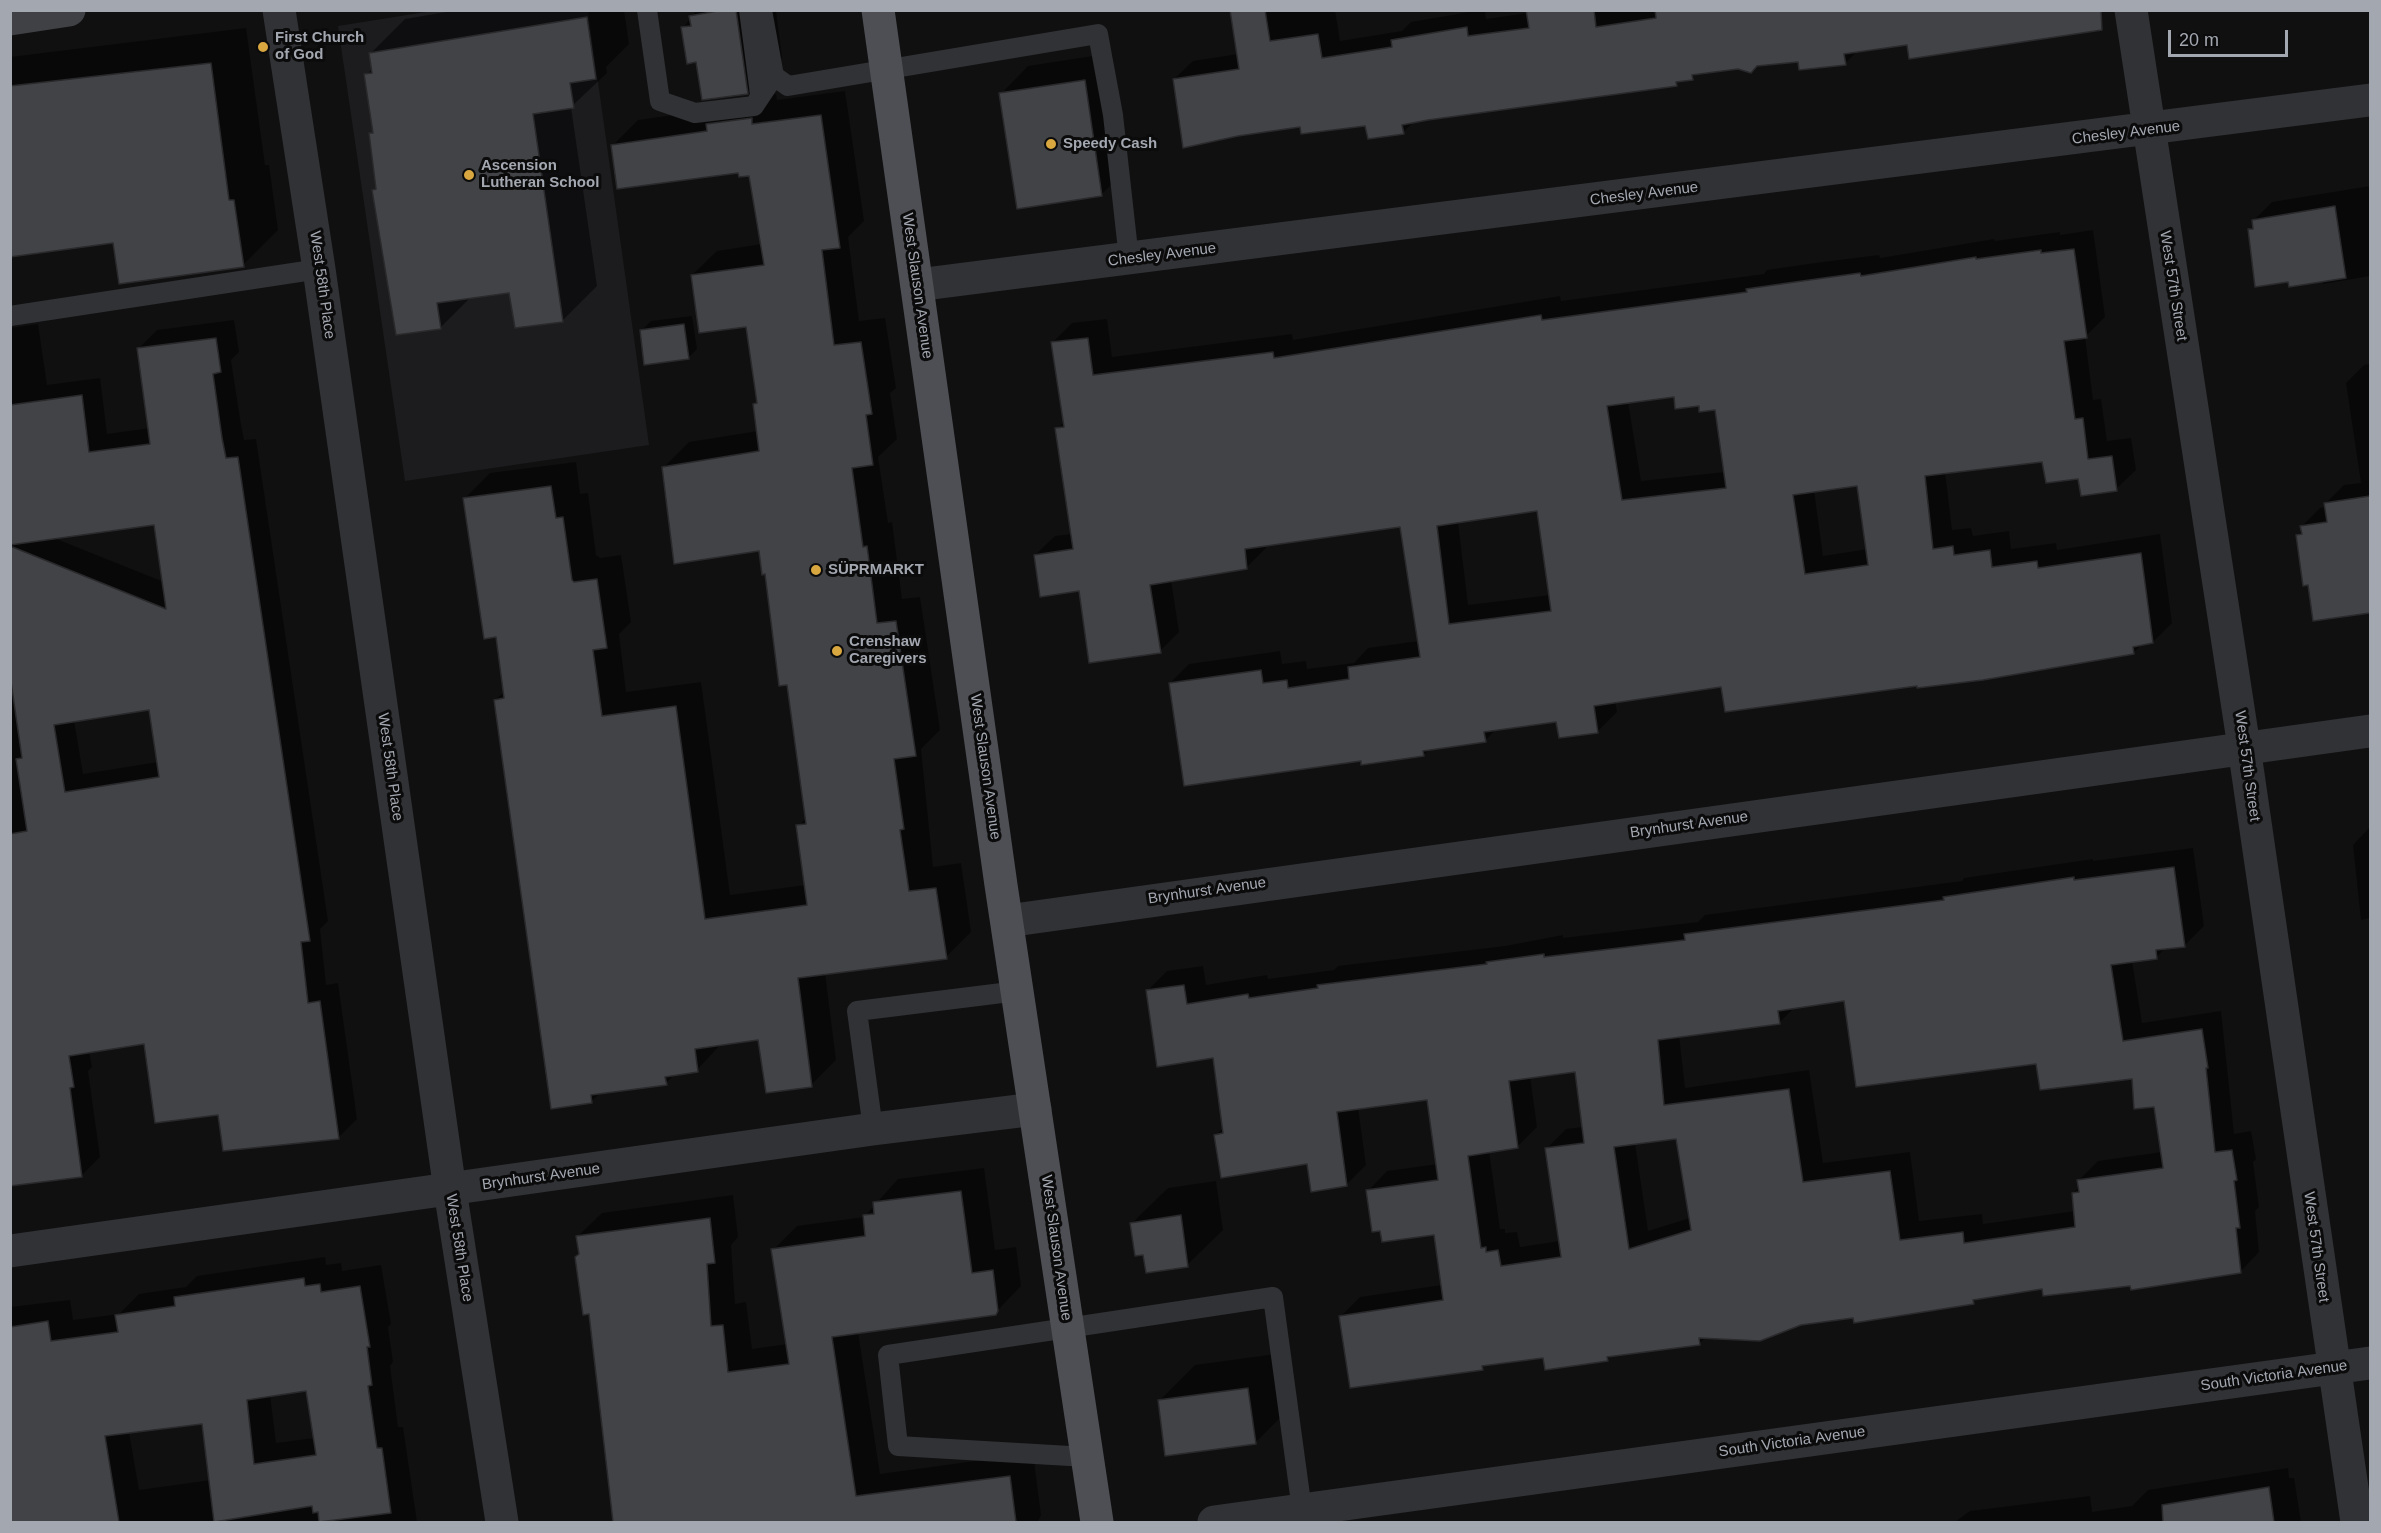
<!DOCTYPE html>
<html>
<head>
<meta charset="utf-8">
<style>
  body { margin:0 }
  #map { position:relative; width:2381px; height:1533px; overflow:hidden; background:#101011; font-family:Helvetica,sans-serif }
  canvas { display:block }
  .frame { position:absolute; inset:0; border:12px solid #a3a7b0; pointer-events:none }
  .scale { position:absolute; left:2168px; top:30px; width:120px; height:27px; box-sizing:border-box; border:3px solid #a3a7b0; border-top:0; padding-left:8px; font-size:18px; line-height:21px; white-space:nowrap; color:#a3a7b0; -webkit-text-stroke:4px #0b0b0c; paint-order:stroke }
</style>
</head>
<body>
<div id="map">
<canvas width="2381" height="1533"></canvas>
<div class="frame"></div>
<div class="scale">20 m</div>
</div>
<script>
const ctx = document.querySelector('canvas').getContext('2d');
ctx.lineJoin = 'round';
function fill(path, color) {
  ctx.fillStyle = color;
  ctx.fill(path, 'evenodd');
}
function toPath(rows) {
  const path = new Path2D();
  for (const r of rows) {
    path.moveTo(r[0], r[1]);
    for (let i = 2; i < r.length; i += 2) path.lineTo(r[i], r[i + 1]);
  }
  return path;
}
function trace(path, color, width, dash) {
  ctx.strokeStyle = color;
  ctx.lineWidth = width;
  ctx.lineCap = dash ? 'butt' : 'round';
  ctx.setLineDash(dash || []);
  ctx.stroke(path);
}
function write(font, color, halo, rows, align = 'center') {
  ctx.font = font + ' Helvetica,sans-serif';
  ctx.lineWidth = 6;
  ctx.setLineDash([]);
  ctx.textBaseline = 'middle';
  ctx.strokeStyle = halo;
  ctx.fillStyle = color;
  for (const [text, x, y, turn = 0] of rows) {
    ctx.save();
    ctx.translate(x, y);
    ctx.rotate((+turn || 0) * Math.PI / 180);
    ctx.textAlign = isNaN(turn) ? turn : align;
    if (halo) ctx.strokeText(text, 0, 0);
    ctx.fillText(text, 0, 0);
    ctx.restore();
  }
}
const built = toPath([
  [432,11,588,11,649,445,405,481,338,26]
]);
const shadow = toPath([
  [458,10,624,10,629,44,606,67,607,73,571,107,597,286,563,320,510,291,471,297,441,327,373,190,378,186,370,134,374,130,366,75,373,68,371,53,405,19],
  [697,10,776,10,782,58,746,93,697,60,683,28],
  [1231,10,1335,10,1340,41,1402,31,1411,22,1481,10,1485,10,1486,19,1528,13,1528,10,2086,10,1858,51,1845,63,1800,60,1697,73,1692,78,1680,80,1676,84,1414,122,1403,132,1367,124,1301,125,1174,79,1193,61,1238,54],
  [246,28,265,165,269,165,278,230,243,265,114,241,10,256,10,57],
  [1112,53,1129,167,1102,194,1001,94,1028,66],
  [845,91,864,221,848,237,859,321,885,318,896,388,890,393,897,439,878,457,888,523,892,522,902,599,920,597,940,730,921,749,933,867,961,863,971,932,946,957,825,973,836,1060,811,1085,759,1038,722,1043,697,1070,675,1074,666,1083,601,1092,591,1102,495,700,505,691,497,636,465,498,490,473,576,462,580,494,588,493,596,555,600,558,621,555,631,622,619,634,626,692,701,682,730,895,806,885,798,826,807,817,788,683,760,549,664,467,689,442,758,431,754,405,758,400,748,325,692,275,717,251,762,244,750,174,613,145,638,120,723,108,732,99,776,94,777,100],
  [2370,186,2370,276,2323,284,2322,280,2289,281,2249,230,2254,225,2254,220,2272,202],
  [2093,230,2105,317,2085,337,2093,400,2101,399,2107,441,2131,438,2136,470,2116,489,2080,477,2042,458,1945,471,1952,530,1971,528,1973,536,2009,531,2011,549,2056,543,2057,550,2160,534,2172,623,2153,642,2142,644,2133,653,1722,685,1615,701,1617,712,1597,732,1558,720,1497,728,1485,741,1430,748,1424,755,1362,759,1170,683,1189,664,1280,651,1282,664,1306,661,1307,669,1354,663,1368,648,1419,641,1402,525,1265,545,1266,548,1247,567,1171,580,1179,632,1160,651,1035,555,1055,536,1072,534,1057,429,1065,421,1053,342,1072,323,1107,319,1112,357,1292,334,1293,340,1560,296,1561,301,1764,274,1767,270,1815,263,1879,255,1880,258,1994,239,1995,241,2060,232,2060,235],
  [1675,395,1716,408,1725,472,1641,481,1628,402],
  [1858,484,1868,549,1823,556,1814,490],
  [1538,509,1550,595,1468,605,1458,522],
  [692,316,697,349,688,358,642,330,651,321],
  [234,320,239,352,231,360,240,419,244,440,256,439,328,921,320,929,326,985,338,983,357,1119,338,1138,220,1113,145,1042,89,1051,92,1067,88,1071,100,1157,81,1176,10,1185,10,328,38,324,47,385,100,378,107,434,150,428,138,349,157,330],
  [156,524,164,582,54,538],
  [150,708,158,762,83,774,74,720],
  [2370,364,2370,611,2314,619,2309,583,2297,535,2303,530,2302,526,2320,508,2326,507,2326,503,2344,485,2361,483,2346,383,2364,365],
  [2370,827,2370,918,2361,920,2353,845],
  [2193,848,2204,926,2185,945,2166,947,2156,958,2132,961,2142,1023,2221,1011,2234,1134,2251,1131,2256,1159,2253,1162,2259,1207,2255,1211,2259,1252,2240,1272,2132,1284,2043,1287,1978,1297,1973,1303,1706,1337,1699,1344,1612,1355,1607,1360,1545,1357,1487,1363,1482,1369,1341,1316,1360,1297,1442,1285,1436,1233,1368,1191,1387,1171,1438,1164,1429,1098,1358,1108,1366,1165,1347,1184,1308,1163,1216,1135,1224,1127,1214,1057,1147,991,1167,971,1203,966,1206,985,1267,975,1268,979,1334,970,1338,966,1505,946,1563,935,1563,938,1698,922,1705,915,1962,881,1964,878,2093,859,2093,861],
  [1845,1000,1946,1076,2037,1062,2133,1078,2156,1106,2162,1152,2098,1161,2078,1181,2079,1187,2073,1193,2075,1211,1983,1224,1982,1214,1919,1221,1910,1152,1823,1163,1809,1070,1685,1088,1679,1035,1779,1023,1795,1007],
  [1576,1070,1583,1127,1566,1129,1547,1148,1560,1241,1520,1247,1517,1232,1505,1233,1505,1229,1500,1229,1489,1151,1518,1146,1537,1127,1530,1076],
  [1677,1138,1690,1218,1648,1231,1635,1143],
  [984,1168,995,1250,1016,1247,1021,1286,995,1313,858,1332,880,1474,1033,1453,1041,1515,1038,1522,615,1522,590,1313,578,1236,602,1213,733,1195,738,1237,731,1245,735,1304,746,1302,752,1349,788,1344,773,1250,797,1226,864,1217,898,1179],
  [1216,1181,1223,1230,1187,1265,1144,1253,1132,1223,1168,1188],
  [325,1257,326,1265,341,1263,342,1271,381,1265,391,1324,388,1327,393,1362,390,1366,398,1427,403,1427,417,1522,10,1522,10,1307,70,1300,73,1320,119,1314,139,1294,186,1287,197,1276],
  [307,1390,314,1438,276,1443,270,1395],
  [204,1423,211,1480,139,1490,129,1432],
  [1283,1353,1291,1407,1255,1443,1160,1400,1195,1365],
  [2288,1468,2289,1478,2294,1478,2301,1522,1955,1522,1970,1511,2090,1496,2092,1512,2132,1506,2148,1490]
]);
const building = toPath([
  [723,10,736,10,748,94,702,100,696,62,687,64,681,27,691,26,689,16,723,10],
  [1230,10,1265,10,1270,41,1318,34,1322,58,1392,47,1391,40,1467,27,1468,36,1529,28,1526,10,1594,10,1596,27,1656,18,1655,10,2101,10,2102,30,1909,59,1907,45,1844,54,1846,65,1799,70,1798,62,1757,66,1751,73,1738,69,1692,75,1693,80,1676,82,1677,86,1428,120,1402,125,1404,134,1368,139,1365,126,1301,134,1300,127,1238,136,1183,148,1173,79,1239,69,1230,10],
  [587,17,596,79,570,83,574,108,533,114,563,322,515,328,509,293,437,303,441,329,396,335,372,190,376,189,369,133,373,133,364,74,372,73,369,53,587,17],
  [211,63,229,200,234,200,244,267,119,284,113,243,10,257,10,86,211,63],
  [1085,80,1102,196,1017,209,999,93,1085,80],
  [821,115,840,248,822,250,834,345,861,342,872,414,866,415,873,465,852,468,863,547,867,546,877,623,896,621,916,756,894,759,904,829,900,830,909,891,936,888,947,959,798,978,812,1087,766,1093,758,1040,695,1049,698,1072,665,1077,667,1085,591,1095,592,1103,551,1109,494,700,504,698,496,637,484,639,463,498,551,486,556,518,563,517,572,580,574,582,597,579,607,648,593,650,602,716,676,706,705,919,807,905,796,825,806,824,787,685,779,686,765,574,762,575,759,551,674,564,662,467,759,451,753,404,757,403,746,327,699,333,691,275,764,265,749,176,739,177,738,173,617,189,611,145,707,131,706,124,752,118,752,124,821,115],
  [2335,206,2346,278,2289,287,2288,282,2255,287,2248,229,2253,229,2252,220,2335,206],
  [2074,249,2087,338,2064,341,2075,419,2083,418,2088,459,2112,456,2117,491,2081,496,2078,479,2046,483,2042,462,1925,476,1933,549,1953,546,1954,555,1990,550,1992,567,2037,561,2038,568,2141,553,2153,643,2133,647,2134,654,1983,680,1917,688,1917,686,1725,712,1721,687,1594,706,1598,733,1559,738,1556,722,1484,732,1486,742,1423,751,1424,756,1361,765,1361,761,1184,786,1169,683,1261,670,1263,683,1287,680,1288,688,1349,679,1348,667,1420,657,1400,527,1245,549,1247,569,1150,585,1161,653,1089,663,1079,591,1040,597,1034,555,1073,549,1055,428,1064,427,1051,342,1088,338,1093,375,1273,352,1274,358,1541,315,1542,320,1747,292,1746,289,1795,282,1860,273,1861,276,1976,257,1976,259,2041,250,2041,253,2074,249],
  [1674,397,1675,409,1699,406,1699,412,1715,410,1726,488,1622,500,1607,406,1674,397],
  [1857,486,1868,565,1805,574,1793,495,1857,486],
  [1537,511,1551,611,1449,624,1437,526,1537,511],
  [684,324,689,359,644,365,640,330,684,324],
  [216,338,221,372,213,374,222,438,226,458,238,457,310,941,301,942,308,1003,320,1001,339,1139,223,1151,218,1115,155,1123,144,1044,69,1056,74,1087,70,1088,82,1177,10,1186,10,834,27,831,16,759,22,758,10,675,10,546,166,609,154,525,10,545,10,405,82,395,89,452,150,444,137,348,216,338],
  [149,710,159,777,65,792,54,725,149,710],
  [2370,496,2370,613,2313,621,2308,585,2303,586,2296,535,2302,534,2300,526,2327,522,2324,503,2370,496],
  [2174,867,2185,947,2156,950,2157,959,2111,965,2123,1041,2202,1029,2208,1068,2206,1068,2215,1152,2232,1150,2237,1180,2234,1181,2240,1228,2236,1228,2241,1273,2131,1290,2130,1286,2043,1296,2042,1289,1973,1300,1974,1304,1854,1323,1853,1318,1801,1325,1760,1341,1699,1338,1700,1345,1607,1357,1608,1361,1545,1370,1543,1358,1482,1366,1483,1370,1350,1388,1339,1316,1443,1300,1434,1235,1382,1242,1380,1231,1372,1232,1366,1190,1438,1180,1427,1100,1337,1112,1347,1186,1311,1192,1307,1164,1221,1178,1214,1135,1223,1133,1213,1058,1157,1067,1146,990,1184,985,1187,1004,1248,994,1249,998,1318,988,1317,985,1487,964,1486,962,1544,954,1544,957,1685,940,1684,934,1944,900,1943,897,2074,877,2074,880,2174,867],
  [1844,1001,1856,1087,2036,1064,2040,1090,2132,1079,2134,1109,2154,1107,2163,1168,2077,1180,2079,1192,2072,1193,2075,1227,1964,1243,1963,1232,1900,1240,1890,1171,1803,1182,1789,1089,1664,1105,1658,1040,1780,1024,1778,1011,1844,1001],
  [1575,1072,1584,1143,1545,1148,1561,1257,1501,1266,1498,1250,1486,1252,1486,1247,1481,1248,1468,1156,1518,1148,1509,1081,1575,1072],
  [1676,1139,1691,1230,1629,1249,1614,1147,1676,1139],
  [961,1191,972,1273,993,1270,998,1311,996,1315,832,1337,856,1496,1010,1476,1016,1522,613,1522,589,1314,583,1315,575,1257,579,1254,576,1236,710,1218,715,1263,707,1264,711,1326,723,1325,728,1372,789,1364,771,1249,865,1236,863,1215,874,1214,873,1202,961,1191],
  [1181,1215,1188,1267,1146,1273,1143,1255,1135,1256,1130,1223,1181,1215],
  [304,1278,305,1286,320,1284,321,1292,360,1286,370,1347,367,1347,372,1385,368,1386,377,1448,382,1448,391,1513,319,1522,318,1512,313,1513,312,1506,214,1522,202,1424,105,1436,119,1522,10,1522,10,1327,48,1321,51,1341,118,1332,115,1315,175,1306,174,1297,304,1278],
  [306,1391,316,1455,254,1464,247,1400,306,1391],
  [1248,1388,1256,1444,1165,1456,1158,1400,1248,1388],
  [2269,1487,2274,1522,2163,1522,2162,1505,2269,1487]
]);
const lane = toPath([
  [647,10,660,101,695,113,754,106,774,76],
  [749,10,760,94],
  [762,10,774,76,788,86,1098,34,1113,115,1129,259],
  [10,316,319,269],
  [873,1129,857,1011,1018,991],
  [1087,1457,898,1446,888,1355,1273,1297,1302,1510]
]);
const street = toPath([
  [279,10,319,269,450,1190,502,1522],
  [2131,10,2244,747,2357,1522],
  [917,285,2370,100],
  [1007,921,2370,731],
  [10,1251,873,1129,1035,1109],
  [1214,1522,2370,1363]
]);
const secondary = toPath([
  [10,19,69,10]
]);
const primary = toPath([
  [878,10,1001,885,1097,1522]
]);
const markers = [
  [263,47,6,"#d8a740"],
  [1051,144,6,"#d8a740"],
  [469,175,6,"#d8a740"],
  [816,570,6,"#d8a740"],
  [837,651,6,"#d8a740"]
];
const poiNames = [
  ["First Church",275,38],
  ["of God",275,55],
  ["Speedy Cash",1063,144],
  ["Ascension",481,166],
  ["Lutheran School",481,183],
  ["SÜPRMARKT",828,570],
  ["Crenshaw",849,642],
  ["Caregivers",849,659]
];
const streetNames = [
  ["Chesley Avenue",2126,133,-7],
  ["Chesley Avenue",1644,194,-7],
  ["Chesley Avenue",1162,255,-7],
  ["West 58th Place",322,285,82],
  ["West Slauson Avenue",917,286,82],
  ["West 57th Street",2173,286,81],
  ["West 57th Street",2247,766,82],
  ["West 58th Place",390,767,82],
  ["West Slauson Avenue",985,767,82],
  ["Brynhurst Avenue",1689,825,-8],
  ["Brynhurst Avenue",1207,891,-8],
  ["Brynhurst Avenue",541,1177,-8],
  ["West 57th Street",2316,1247,82],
  ["West 58th Place",459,1248,81],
  ["West Slauson Avenue",1056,1248,82],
  ["South Victoria Avenue",2274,1376,-8],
  ["South Victoria Avenue",1792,1442,-8]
];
fill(built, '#1c1c1e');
fill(shadow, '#0007');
fill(building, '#424346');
trace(building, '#2a2a2d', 1.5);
trace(lane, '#313235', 20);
trace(street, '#313235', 33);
trace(secondary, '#404145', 33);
trace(primary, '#4e4f54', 33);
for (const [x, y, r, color] of markers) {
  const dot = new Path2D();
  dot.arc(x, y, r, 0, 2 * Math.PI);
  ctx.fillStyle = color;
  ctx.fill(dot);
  trace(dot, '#0b0b0c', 2);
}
write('bold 15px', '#a3a7b0', '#0b0b0c', poiNames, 'left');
write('15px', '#a3a7b0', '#0b0b0c', streetNames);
</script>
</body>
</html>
